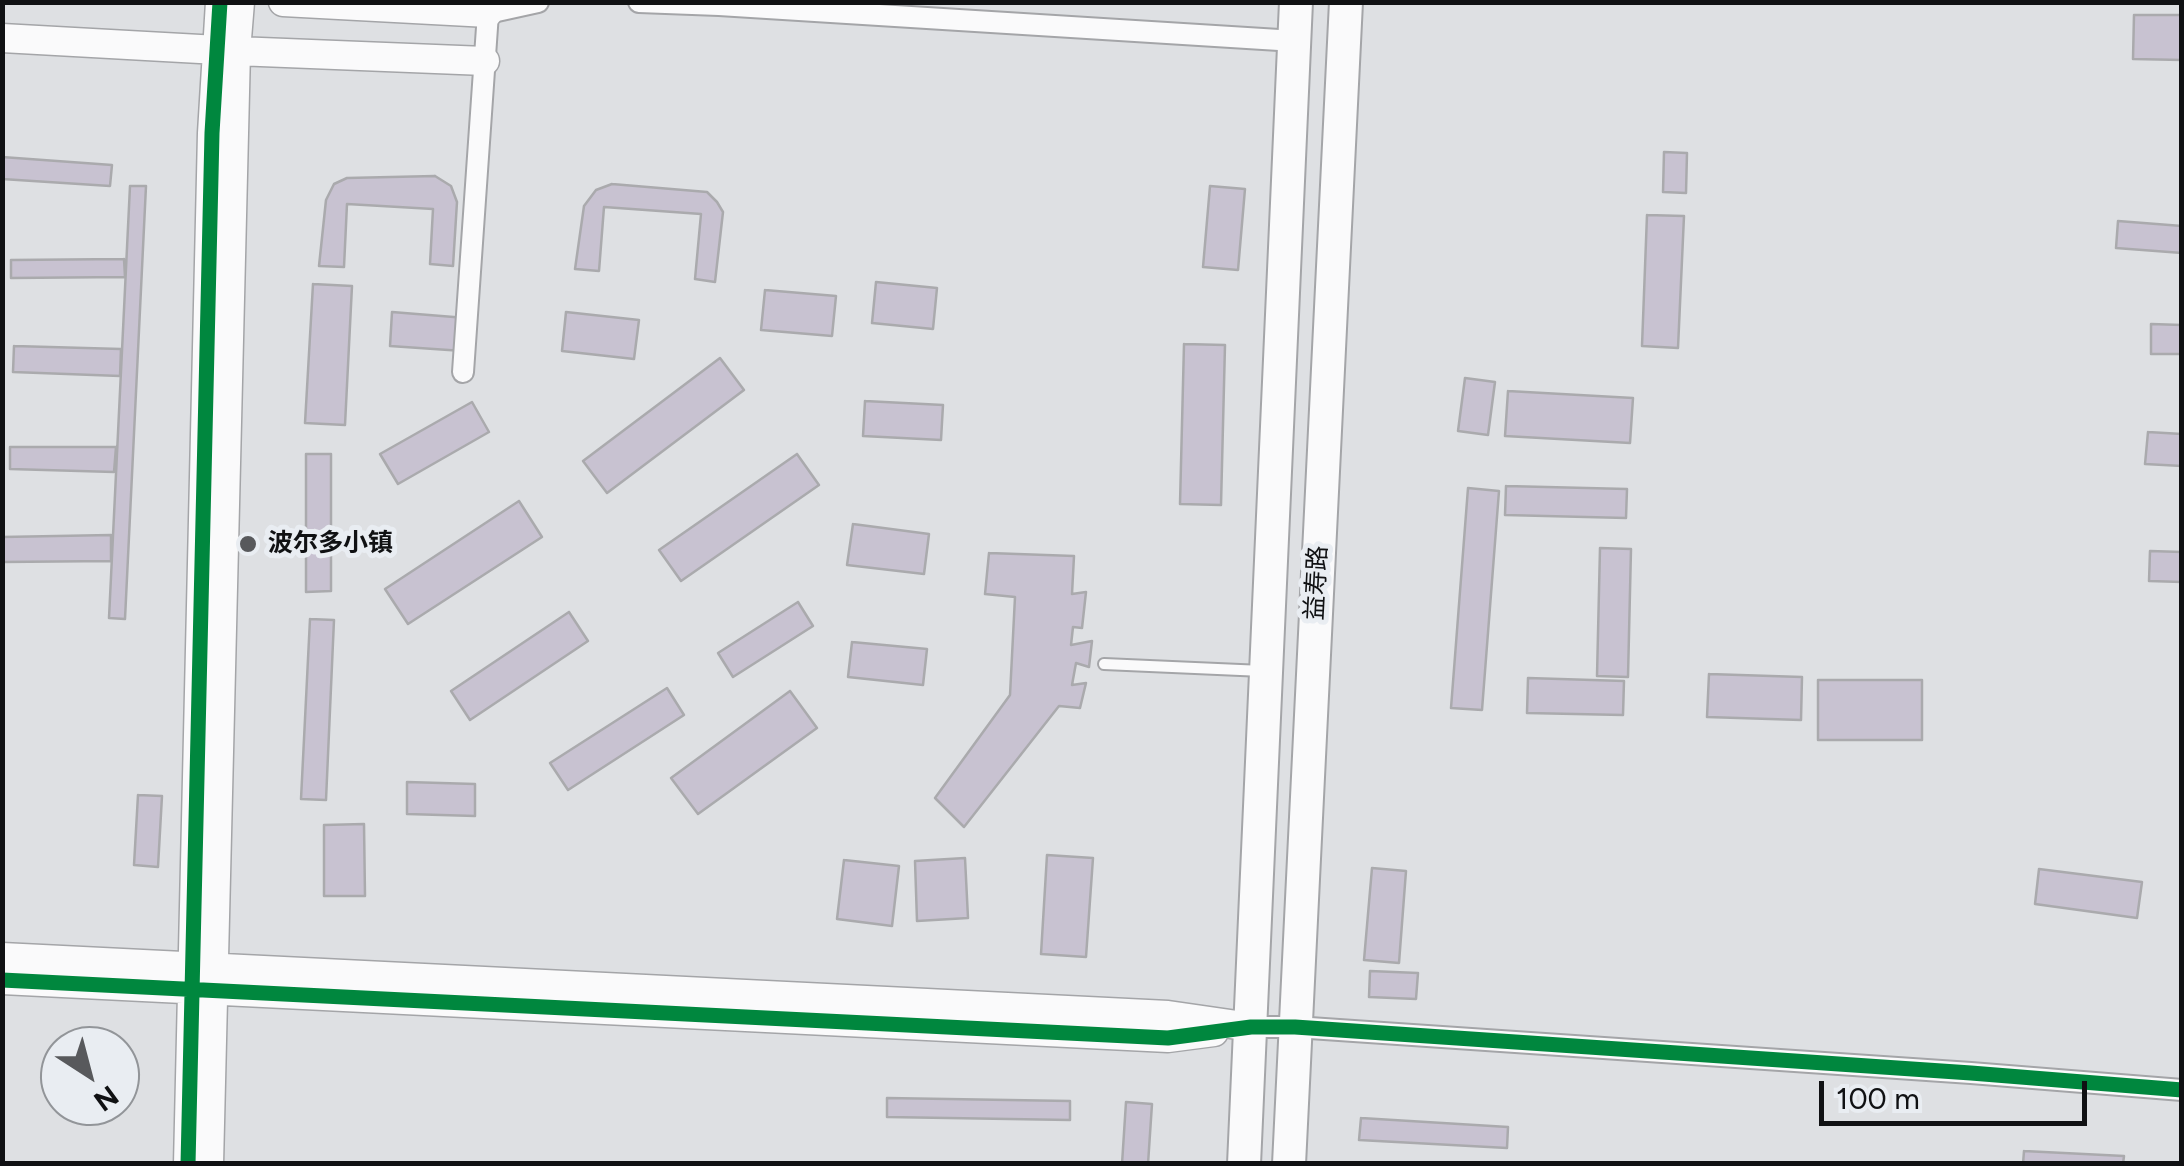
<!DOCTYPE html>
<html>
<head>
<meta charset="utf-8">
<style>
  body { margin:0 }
  #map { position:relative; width:2184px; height:1166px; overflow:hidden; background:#dee0e3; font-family:Figtree,sans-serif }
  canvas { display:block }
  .frame { position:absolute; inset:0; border:5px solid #101113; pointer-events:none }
  .north { position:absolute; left:40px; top:1026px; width:100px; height:100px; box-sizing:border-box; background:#e9edf2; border:2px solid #929599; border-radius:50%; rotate:144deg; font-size:28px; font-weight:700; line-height:40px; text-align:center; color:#101113 }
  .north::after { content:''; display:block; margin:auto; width:35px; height:45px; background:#58595c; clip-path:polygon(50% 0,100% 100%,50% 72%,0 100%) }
  .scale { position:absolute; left:1819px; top:1081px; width:268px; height:45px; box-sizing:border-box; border:5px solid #101113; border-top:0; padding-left:12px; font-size:30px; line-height:35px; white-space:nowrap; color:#101113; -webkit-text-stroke:8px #e9edf2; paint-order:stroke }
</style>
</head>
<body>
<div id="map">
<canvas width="2184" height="1166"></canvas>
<div class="frame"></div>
<div class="north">N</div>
<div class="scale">100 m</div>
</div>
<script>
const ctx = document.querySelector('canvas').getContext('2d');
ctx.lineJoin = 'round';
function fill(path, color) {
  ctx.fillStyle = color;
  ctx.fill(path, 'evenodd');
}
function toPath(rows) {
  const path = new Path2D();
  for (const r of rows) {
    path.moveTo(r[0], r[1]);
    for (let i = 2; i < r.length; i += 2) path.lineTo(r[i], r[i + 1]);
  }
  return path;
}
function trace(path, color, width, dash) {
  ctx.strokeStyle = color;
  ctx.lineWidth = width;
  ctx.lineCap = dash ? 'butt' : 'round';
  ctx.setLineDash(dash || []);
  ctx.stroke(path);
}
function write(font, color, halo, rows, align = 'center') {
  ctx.font = font + ' Figtree,"Noto Sans SC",sans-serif';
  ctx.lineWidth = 10;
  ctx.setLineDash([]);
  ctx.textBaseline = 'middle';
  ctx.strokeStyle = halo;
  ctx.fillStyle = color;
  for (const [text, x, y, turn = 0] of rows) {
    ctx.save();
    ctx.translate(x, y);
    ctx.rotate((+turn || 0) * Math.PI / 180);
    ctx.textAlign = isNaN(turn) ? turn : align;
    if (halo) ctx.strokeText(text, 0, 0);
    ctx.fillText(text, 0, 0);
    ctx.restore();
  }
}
const building = toPath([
  [2134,15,2182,15,2182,60,2133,59,2134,15],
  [1664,152,1687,153,1686,193,1663,192,1664,152],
  [2,157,112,165,110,186,2,179,2,157],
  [435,176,451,186,457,202,453,266,430,264,433,209,347,204,344,267,319,266,326,200,334,184,347,178,435,176],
  [612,184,707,192,717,202,723,212,715,282,695,279,701,214,604,207,599,271,575,269,584,206,596,190,612,184],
  [130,186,146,186,125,619,109,618,130,186],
  [1210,186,1245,189,1238,270,1203,267,1210,186],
  [1647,215,1684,216,1678,348,1642,346,1647,215],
  [2118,221,2182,226,2182,253,2116,248,2118,221],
  [124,259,125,277,11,278,11,260,124,259],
  [876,282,937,288,933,329,872,323,876,282],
  [313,284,352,286,345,425,305,423,313,284],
  [765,290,836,296,832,336,761,330,765,290],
  [392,312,466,318,463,351,390,346,392,312],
  [566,312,639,320,634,359,562,351,566,312],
  [2151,324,2182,325,2182,354,2151,354,2151,324],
  [1184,344,1225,345,1221,505,1180,504,1184,344],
  [14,346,121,349,120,376,13,372,14,346],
  [720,358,744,390,607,493,583,461,720,358],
  [1465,378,1495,382,1488,435,1458,431,1465,378],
  [1508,391,1633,398,1630,443,1505,436,1508,391],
  [865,401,943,405,941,440,863,436,865,401],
  [472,402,489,432,398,484,380,454,472,402],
  [2148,432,2182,434,2182,466,2145,464,2148,432],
  [10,447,116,447,114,472,10,469,10,447],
  [306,454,331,454,331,591,306,592,306,454],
  [797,454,819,485,681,581,659,550,797,454],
  [1506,486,1627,489,1626,518,1505,515,1506,486],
  [1468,488,1499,491,1482,710,1451,708,1468,488],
  [519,501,542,537,408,624,385,589,519,501],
  [853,524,929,534,924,574,847,565,853,524],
  [111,535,111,561,2,562,2,537,111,535],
  [1600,548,1631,549,1628,677,1597,676,1600,548],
  [2150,551,2182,552,2182,582,2149,581,2150,551],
  [989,553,1074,556,1072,594,1086,592,1082,628,1073,627,1071,645,1092,641,1089,667,1076,663,1072,685,1086,683,1080,708,1059,706,964,827,935,798,1010,695,1015,597,985,594,989,553],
  [798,602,813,626,733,677,718,653,798,602],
  [569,612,588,641,470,720,451,691,569,612],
  [310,619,334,620,326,800,301,799,310,619],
  [852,642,927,649,923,685,848,677,852,642],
  [1709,674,1802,677,1801,720,1707,717,1709,674],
  [1528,678,1624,681,1623,715,1527,713,1528,678],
  [1818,680,1922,680,1922,740,1818,740,1818,680],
  [667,688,684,715,568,790,550,763,667,688],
  [790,691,817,728,698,814,671,778,790,691],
  [407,782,475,784,475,816,407,814,407,782],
  [138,795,162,796,158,867,134,865,138,795],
  [364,824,365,896,324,896,324,825,364,824],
  [1047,855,1093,858,1086,957,1041,954,1047,855],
  [965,858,968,918,917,921,915,861,965,858],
  [844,860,899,866,892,926,837,919,844,860],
  [1372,868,1406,871,1399,963,1364,960,1372,868],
  [2039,869,2142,882,2137,918,2035,904,2039,869],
  [1370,971,1418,973,1416,999,1369,997,1370,971],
  [887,1098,1070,1101,1070,1120,887,1117,887,1098],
  [1126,1102,1152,1104,1148,1164,1122,1164,1126,1102],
  [1361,1118,1508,1127,1507,1148,1359,1140,1361,1118],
  [2024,1151,2124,1156,2123,1164,2023,1164,2024,1151]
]);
const service = toPath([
  [1104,664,1263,671]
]);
const minor = toPath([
  [639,2,719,5,1295,41],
  [463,372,488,13,538,2],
  [1251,1027,1295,1027,1971,1073,2182,1090]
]);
const tertiary = toPath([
  [283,2,488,13],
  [2,38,236,51,485,61],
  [2,957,1168,1015,1251,1027],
  [2,980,1168,1038,1214,1032],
  [188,1164,212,133,220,2],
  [209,1164,236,51,240,2]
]);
const primary = toPath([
  [1244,1164,1296,2],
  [1289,1164,1346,2]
]);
const cycleway = toPath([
  [2,980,1168,1038,1251,1027,1295,1027,1971,1073,2182,1090],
  [188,1164,212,133,220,2]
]);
const markers = [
  [248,544,10,"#58595c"]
];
const poiNames = [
  ["波尔多小镇",268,544]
];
const streetNames = [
  ["益寿路",1317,583,-87]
];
fill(building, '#c8c2d1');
trace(building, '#aaaaad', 2.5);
trace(service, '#a4a5a8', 14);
trace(minor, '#a4a5a8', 24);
trace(tertiary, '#a4a5a8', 31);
trace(primary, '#a4a5a8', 36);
trace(service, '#fafafb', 10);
trace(minor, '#fafafb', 20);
trace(tertiary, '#fafafb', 28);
trace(primary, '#fafafb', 32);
trace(cycleway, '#00873e', 15);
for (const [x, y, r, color] of markers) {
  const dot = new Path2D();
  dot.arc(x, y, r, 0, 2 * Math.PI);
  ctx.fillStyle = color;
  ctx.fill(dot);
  trace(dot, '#e9edf2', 4);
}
write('bold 25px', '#101113', '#e9edf2', poiNames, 'left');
write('25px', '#101113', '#e9edf2', streetNames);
</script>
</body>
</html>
